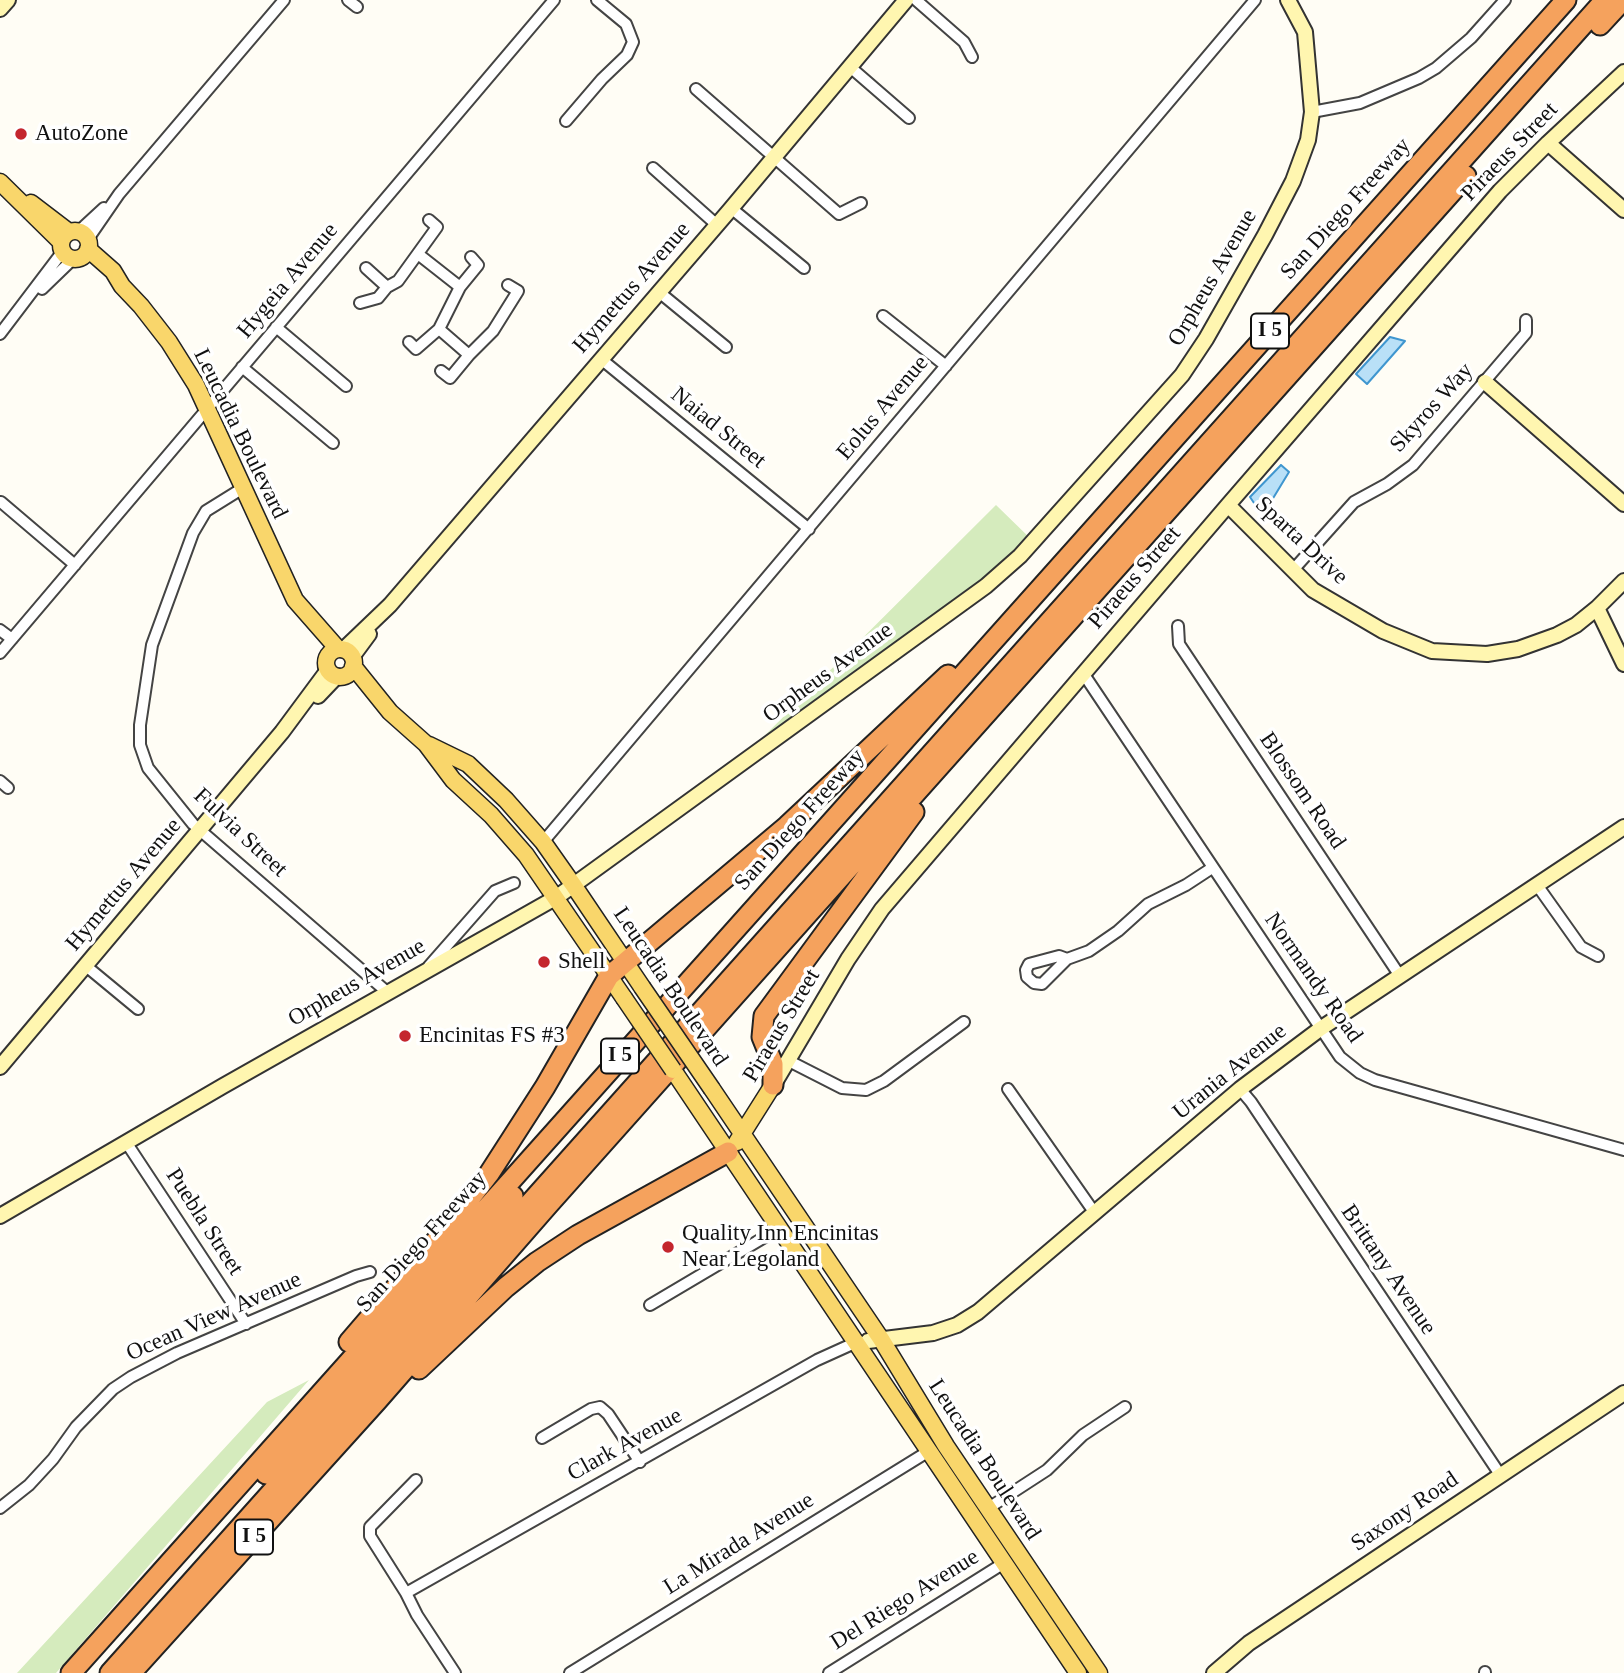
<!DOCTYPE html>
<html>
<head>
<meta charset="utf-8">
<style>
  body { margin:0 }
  canvas { display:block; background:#fffdf5 }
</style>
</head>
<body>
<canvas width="1624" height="1673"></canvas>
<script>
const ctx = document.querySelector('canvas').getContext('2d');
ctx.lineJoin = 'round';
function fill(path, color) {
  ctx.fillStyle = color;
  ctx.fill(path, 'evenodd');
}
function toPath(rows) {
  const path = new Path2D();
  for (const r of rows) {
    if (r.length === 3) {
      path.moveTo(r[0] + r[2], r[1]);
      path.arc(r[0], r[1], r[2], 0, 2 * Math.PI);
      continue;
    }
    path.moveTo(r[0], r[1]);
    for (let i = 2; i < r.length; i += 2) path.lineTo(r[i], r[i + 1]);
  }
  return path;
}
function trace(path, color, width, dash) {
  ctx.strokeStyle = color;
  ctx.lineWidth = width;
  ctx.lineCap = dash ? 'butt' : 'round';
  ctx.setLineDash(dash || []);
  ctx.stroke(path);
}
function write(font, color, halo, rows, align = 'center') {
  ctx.font = font + ' Georgia,serif';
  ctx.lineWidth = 7;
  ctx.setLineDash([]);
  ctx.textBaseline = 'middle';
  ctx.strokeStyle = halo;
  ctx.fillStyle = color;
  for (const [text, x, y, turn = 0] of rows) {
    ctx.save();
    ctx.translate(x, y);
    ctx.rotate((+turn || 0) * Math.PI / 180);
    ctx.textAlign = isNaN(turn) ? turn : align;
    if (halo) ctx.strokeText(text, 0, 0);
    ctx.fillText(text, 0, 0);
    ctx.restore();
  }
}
const green = toPath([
  [996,505,1034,542,718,782],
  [309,1380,56,1673,17,1673,267,1402]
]);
const water = toPath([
  [1390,337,1405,341,1367,384,1356,374,1390,337],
  [1281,465,1289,472,1272,500,1270,516,1258,509,1250,497,1281,465]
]);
const street = toPath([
  [348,0,357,7],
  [916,0,964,42,972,57],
  [849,66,909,118],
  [696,89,839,214,861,203],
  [1312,112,1360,103,1419,78,1436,68,1471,38,1505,0],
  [566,121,602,79,627,55,633,42,626,24,597,0],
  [653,168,717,225],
  [731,208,804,268],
  [78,232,104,208],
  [88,239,119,194,284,0],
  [418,254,460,287,439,329,469,355,450,378,441,371],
  [387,287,398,281,437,227,429,220],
  [460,287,478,265,471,257],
  [42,289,73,259],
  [659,292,726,347],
  [360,303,378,298,387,287,366,268],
  [883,316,946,366],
  [276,327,346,386],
  [0,334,63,251],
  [409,342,416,349,439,329],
  [469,355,493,331,518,291,508,285],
  [601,359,809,529],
  [242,367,333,443],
  [243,488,206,511,193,533,152,645,140,725,140,745,148,768,193,824,387,992],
  [1,502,75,565],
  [1293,570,1354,502,1387,484,1413,465,1526,333,1526,320],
  [1178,626,1179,644,1400,976],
  [0,630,12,639],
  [0,653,554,0],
  [1083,673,1340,1057,1360,1073,1375,1080,1624,1150],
  [0,781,8,788],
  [543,842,1255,0],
  [1537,885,1581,947,1598,956],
  [1067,959,1059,956,1029,964,1026,970,1027,977,1034,983,1042,984,1067,959,1089,951,1118,931,1148,904,1186,885,1212,868],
  [86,966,138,1009],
  [429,966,495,891,514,883],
  [789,1061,842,1088,866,1090,884,1081,964,1022],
  [1008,1089,1094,1212],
  [1240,1089,1251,1102,1501,1476],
  [126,1142,246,1324],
  [650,1305,780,1228],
  [542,1438,591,1409,600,1407,608,1414,640,1462],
  [416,1480,370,1527,370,1536,406,1593,417,1615,455,1673],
  [0,1508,29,1485,53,1459,76,1427,113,1389,131,1377,177,1353,356,1276,370,1272],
  [987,1509,1047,1470,1083,1435,1125,1407],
  [406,1593,817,1360,859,1341],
  [1485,1672,1485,1673],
  [570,1673,929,1451],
  [829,1673,1004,1563]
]);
const secondary = toPath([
  [0,9,8,0],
  [1548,143,1624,210],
  [1485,382,1624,504],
  [1228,505,1313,590,1383,631,1432,651,1487,654,1518,649,1557,635,1576,625,1597,608,1624,581],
  [1597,608,1624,664],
  [343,650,390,605,729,211,906,0],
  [352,657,369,634],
  [318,696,337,676],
  [0,1067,282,732,328,670],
  [774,1084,848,959,882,909,1228,505,1500,191,1548,143,1624,72],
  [0,1216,223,1086,557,897,986,586,1020,556,1182,375,1206,339,1265,235,1293,181,1308,140,1312,112,1305,32,1288,0],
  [868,1341,933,1333,957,1325,978,1312,1240,1089,1320,1029,1624,827],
  [1214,1673,1249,1643,1624,1393]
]);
const primary = toPath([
  [0,182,61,242],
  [31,203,69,232],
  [75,245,14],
  [88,249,113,271,122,286,141,306,169,342,196,385,295,600,338,649],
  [340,663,14],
  [353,666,390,712,426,744,453,780,491,815,526,855,624,998],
  [429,745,468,764,506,800,543,842,574,886,642,987],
  [673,1070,1078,1673],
  [712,1089,881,1339,946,1446,1099,1673],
  [737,1142,773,1085]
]);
const highway = toPath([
  [1600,25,1623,0],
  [773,1085,773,1064,762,1037,764,1016,914,812],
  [349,1342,447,1228,489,1174,545,1087,609,976,787,826,948,675],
  [419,1369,506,1287,537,1262,578,1235,728,1152],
  [266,1474,457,1263,513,1196],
  [71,1673,1566,0],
  [110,1673,1605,0],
  [131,1673,377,1401,549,1204,1466,176]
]);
const primaryBridge = toPath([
  [642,987,712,1089],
  [624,998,673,1070]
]);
const markers = [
  [21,134,7,"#c4262e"],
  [544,962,7,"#c4262e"],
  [405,1036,7,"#c4262e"],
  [668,1247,7,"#c4262e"]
];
const shields = [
  [1270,331,38],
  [620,1056,38],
  [254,1537,38]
];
const shieldNames = [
  ["I 5",1270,331],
  ["I 5",620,1056],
  ["I 5",254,1537]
];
const poiNames = [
  ["AutoZone",35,134],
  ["Shell",558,962],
  ["Encinitas FS #3",419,1036],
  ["Quality Inn Encinitas",682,1234],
  ["Near Legoland",682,1260]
];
const streetNames = [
  ["Piraeus Street",1510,152,-46],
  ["San Diego Freeway",1346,209,-48],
  ["Orpheus Avenue",1213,278,-60],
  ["Hygeia Avenue",288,281,-50],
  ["Hymettus Avenue",632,288,-49],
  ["Eolus Avenue",883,408,-50],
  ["Skyros Way",1432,408,-48],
  ["Naiad Street",718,428,39],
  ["Leucadia Boulevard",240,434,64],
  ["Sparta Drive",1301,541,43],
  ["Piraeus Street",1135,578,-49],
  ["Orpheus Avenue",828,673,-36],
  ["Blossom Road",1302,791,56],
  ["San Diego Freeway",800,820,-48],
  ["Fulvia Street",240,833,43],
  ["Hymettus Avenue",124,885,-50],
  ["Normandy Road",1313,978,55],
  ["Orpheus Avenue",357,983,-30],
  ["Leucadia Boulevard",670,987,56],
  ["Piraeus Street",782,1026,-59],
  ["Urania Avenue",1230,1072,-39],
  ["Puebla Street",204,1222,57],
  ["San Diego Freeway",422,1242,-48],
  ["Brittany Avenue",1388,1270,56],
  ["Ocean View Avenue",214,1317,-24],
  ["Clark Avenue",625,1445,-29],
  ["Leucadia Boulevard",984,1460,57],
  ["Saxony Road",1405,1512,-34],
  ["La Mirada Avenue",739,1544,-32],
  ["Del Riego Avenue",905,1600,-32]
];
fill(green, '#d5ebbd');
fill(water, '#b9e0f7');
trace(water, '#3f96cf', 2);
trace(street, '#444', 14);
trace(secondary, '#333', 18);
trace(primary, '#222', 19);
trace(highway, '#222', 23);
trace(street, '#fff', 10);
trace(secondary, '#fff6b0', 14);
trace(primary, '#f9d66b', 16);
trace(highway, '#f5a25d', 19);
trace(primaryBridge, '#222', 19, []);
trace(primaryBridge, '#f9d66b', 16);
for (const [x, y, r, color] of markers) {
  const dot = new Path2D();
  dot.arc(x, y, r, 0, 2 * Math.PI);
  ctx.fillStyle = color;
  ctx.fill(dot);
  trace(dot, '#fff', 2.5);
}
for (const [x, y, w] of shields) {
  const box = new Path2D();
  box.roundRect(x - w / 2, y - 17.5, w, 35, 5);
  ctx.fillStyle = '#fff';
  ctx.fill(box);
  trace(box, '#111', 2);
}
write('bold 21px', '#111', null, shieldNames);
write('23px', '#111', '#fff', poiNames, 'left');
write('23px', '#111', '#fff', streetNames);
</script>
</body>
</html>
